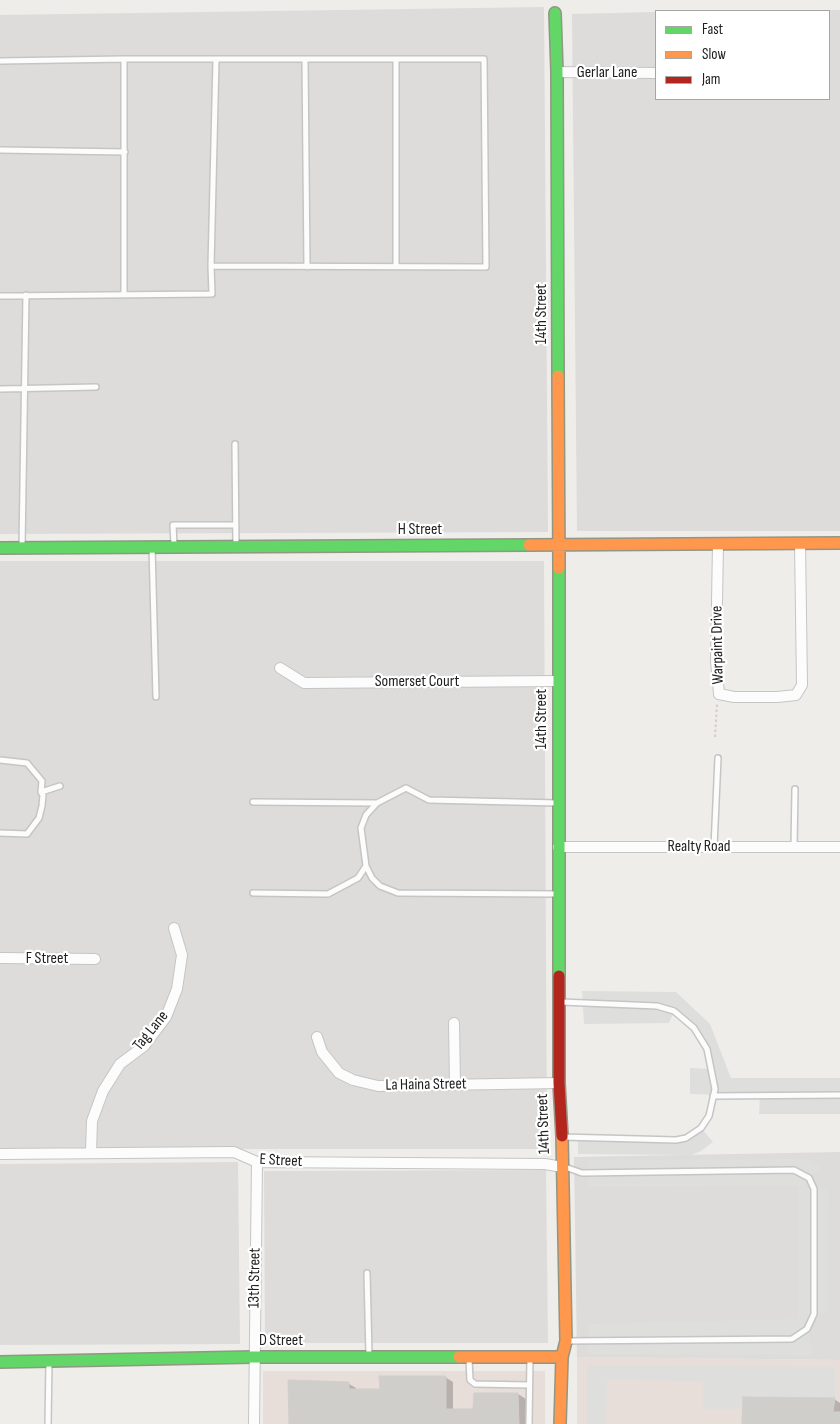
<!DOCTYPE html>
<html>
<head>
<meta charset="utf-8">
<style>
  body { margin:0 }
  #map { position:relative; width:840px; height:1424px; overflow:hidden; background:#eeedea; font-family:"Sofia Sans Condensed",sans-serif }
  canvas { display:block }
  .legend { position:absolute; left:655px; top:10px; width:175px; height:90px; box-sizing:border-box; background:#fff; border:1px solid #a6a6a6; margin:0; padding:6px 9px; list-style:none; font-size:15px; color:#202020 }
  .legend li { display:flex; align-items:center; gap:10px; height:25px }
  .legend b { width:25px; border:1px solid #a6a6a6 }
</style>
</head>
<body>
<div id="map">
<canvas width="840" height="1424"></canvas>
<ul class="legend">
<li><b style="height:6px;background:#63d668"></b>Fast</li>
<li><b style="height:6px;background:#ff974d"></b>Slow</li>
<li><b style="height:6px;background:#b3261e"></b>Jam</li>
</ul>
</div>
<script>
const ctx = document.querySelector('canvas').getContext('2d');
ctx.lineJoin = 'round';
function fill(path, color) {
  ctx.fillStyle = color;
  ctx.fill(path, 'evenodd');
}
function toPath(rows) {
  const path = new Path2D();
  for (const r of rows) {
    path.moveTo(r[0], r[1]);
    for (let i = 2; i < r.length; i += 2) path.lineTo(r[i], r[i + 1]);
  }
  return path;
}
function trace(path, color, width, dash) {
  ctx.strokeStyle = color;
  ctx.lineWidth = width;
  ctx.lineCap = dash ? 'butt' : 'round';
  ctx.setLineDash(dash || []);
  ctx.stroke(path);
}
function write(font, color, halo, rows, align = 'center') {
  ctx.font = font + ' "Sofia Sans Condensed",sans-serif';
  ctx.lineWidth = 4.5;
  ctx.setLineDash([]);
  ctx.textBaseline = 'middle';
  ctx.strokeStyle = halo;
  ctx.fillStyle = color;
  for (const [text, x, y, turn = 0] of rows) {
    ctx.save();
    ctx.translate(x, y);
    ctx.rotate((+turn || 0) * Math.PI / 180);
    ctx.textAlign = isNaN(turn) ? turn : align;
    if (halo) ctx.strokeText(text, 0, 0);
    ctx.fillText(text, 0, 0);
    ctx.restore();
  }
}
const residential = toPath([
  [544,7,548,532,0,534,0,15],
  [840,10,840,531,577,531,572,14,656,12,656,99,829,99,829,11,745,11],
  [0,561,544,561,547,1149,0,1149],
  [840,1152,840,1360,577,1357,574,1157],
  [238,1162,240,1344,0,1345,0,1164],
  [546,1170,548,1343,265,1343,264,1171]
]);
const commercial = toPath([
  [577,1357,840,1360,840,1424,577,1424],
  [263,1371,545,1371,545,1424,263,1424]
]);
const parking = toPath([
  [582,991,676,992,710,1024,731,1078,840,1078,840,1114,759,1114,760,1096,690,1094,690,1068,710,1069,707,1049,694,1028,674,1012,669,1023,584,1024],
  [701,1128,713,1142,701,1151,691,1155,578,1154,578,1137,686,1138],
  [805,1159,822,1167,809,1178,814,1189,829,1188,828,1313,814,1314,807,1329,813,1355,587,1354,590,1324,798,1319,798,1186,589,1187,587,1160],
  [587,1365,835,1367,835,1398,743,1397,743,1409,703,1409,703,1381,607,1380,606,1424,587,1424]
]);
const shadow = toPath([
  [445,1377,453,1382,453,1410,475,1410,518,1394,526,1399,526,1424,290,1424,349,1384,356,1388,356,1390,381,1390],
  [834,1399,840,1403,840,1424,743,1424]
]);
const building = toPath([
  [379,1376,446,1376,446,1409,473,1409,474,1393,518,1393,519,1424,289,1424,288,1380,349,1382,349,1389,380,1389,379,1376],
  [743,1397,835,1398,833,1412,840,1412,840,1424,742,1424,743,1397]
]);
const path = toPath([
  [715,737,717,704]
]);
const lane = toPath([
  [305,59,307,267],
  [0,61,124,59,484,59,486,267,211,266],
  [0,150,125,152],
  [396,266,396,59],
  [124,295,124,59],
  [0,296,212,294,211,266,216,60],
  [0,389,96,387],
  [235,444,236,547],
  [174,545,173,525,236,525],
  [152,547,156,697],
  [22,548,26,295],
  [0,760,27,763,42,781,41,792],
  [253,802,377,803,406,788,429,800,558,803],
  [0,833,27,834,39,818,42,806,43,795,41,792,60,786],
  [714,847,718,758],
  [794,847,795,789],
  [366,866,372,878,380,886,398,893,558,894],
  [253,893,328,894,358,878,366,866,361,828,366,815,377,803],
  [561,1002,657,1006,674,1011,694,1028,707,1049,715,1089,709,1116,701,1128,686,1138,676,1140,562,1137],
  [713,1096,840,1095],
  [565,1167,582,1173,794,1170,809,1178,814,1189,814,1314,807,1329,792,1339,566,1341],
  [367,1273,369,1356],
  [469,1359,470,1380,475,1384,529,1385],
  [48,1424,49,1361],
  [529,1424,530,1357]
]);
const street = toPath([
  [557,72,656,73],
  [718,544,716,661,719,694,734,697,777,697,796,695,802,685,800,543],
  [280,668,304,683,559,681],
  [558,847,840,847],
  [0,958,95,959],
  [454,1023,455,1084],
  [317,1037,322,1052,339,1073,353,1080,378,1086,559,1083],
  [91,1152,92,1121,103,1091,120,1064,144,1046,166,1017,177,989,182,955,174,928],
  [0,1154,234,1152,257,1162,545,1164,562,1167],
  [254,1424,257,1162]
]);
const fast = toPath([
  [555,13,557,72,558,376],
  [0,548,529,545],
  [559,568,559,976],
  [0,1362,253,1357,459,1357]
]);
const slow = toPath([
  [558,376,559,568],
  [529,545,840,543],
  [459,1357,562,1357],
  [560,1424,562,1357,566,1341,562,1136]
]);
const jam = toPath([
  [559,976,559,1083,562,1136]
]);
const streetNames = [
  ["Gerlar Lane",607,73],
  ["14th Street",542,314,-90],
  ["H Street",420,530],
  ["Warpaint Drive",718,645,-91],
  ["Somerset Court",417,682],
  ["14th Street",542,719,-90],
  ["Realty Road",699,847],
  ["F Street",47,959],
  ["Tag Lane",151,1031,-51],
  ["La Haina Street",426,1085,-1],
  ["14th Street",544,1124,-92],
  ["E Street",281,1161,3],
  ["13th Street",255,1278,-89],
  ["D Street",281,1341]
];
fill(residential, '#dddcdb');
fill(commercial, '#e7ddd9');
fill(parking, '#dededc');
fill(shadow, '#0003');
fill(building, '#cfcecb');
trace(building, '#d1cfcb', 1);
trace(lane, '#c5c5c4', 8);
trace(street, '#c5c5c4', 12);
trace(fast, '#929683', 14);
trace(slow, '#929683', 14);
trace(jam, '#929683', 14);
trace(path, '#d6ccc9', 2, [2.5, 2.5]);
trace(lane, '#fcfcfc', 5);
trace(street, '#fcfcfc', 10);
trace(fast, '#63d668', 11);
trace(slow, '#ff974d', 11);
trace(jam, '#b3261e', 11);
write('16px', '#202020', '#fff', streetNames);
</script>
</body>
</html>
